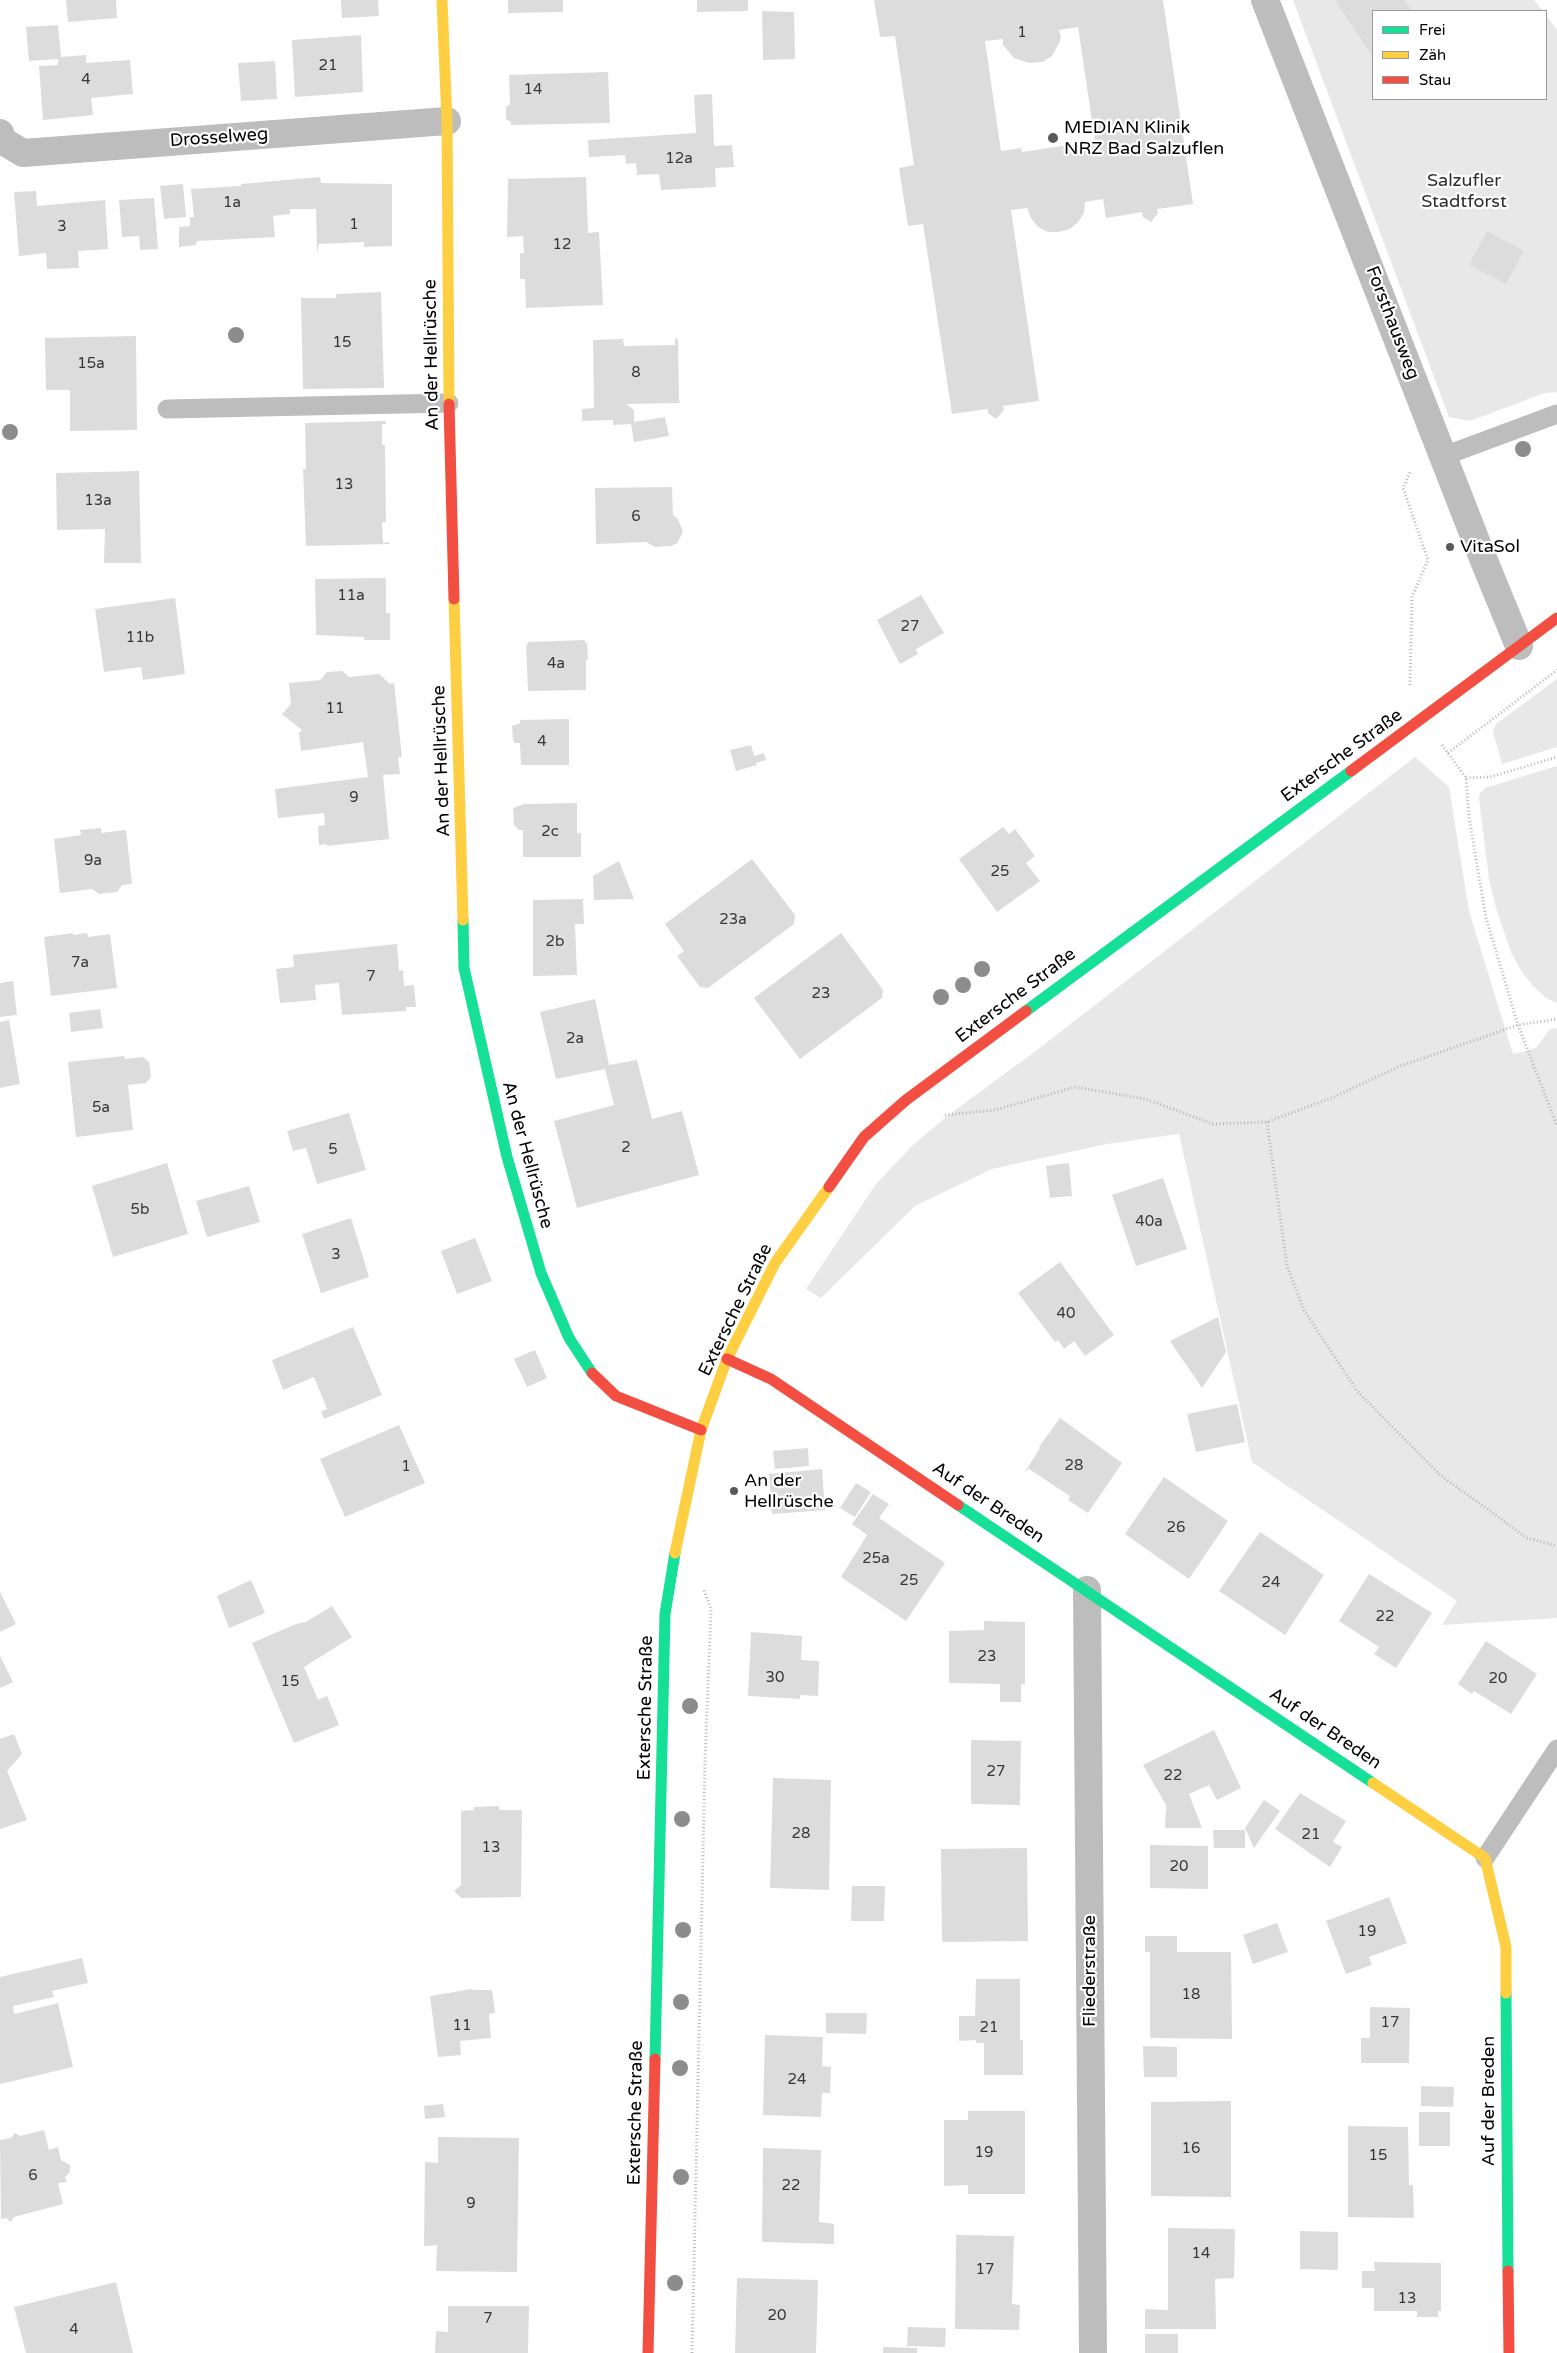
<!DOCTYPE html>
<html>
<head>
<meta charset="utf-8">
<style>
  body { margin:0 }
  #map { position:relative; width:1557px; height:2353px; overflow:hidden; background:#fff; font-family:"Varela Round",sans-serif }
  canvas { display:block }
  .legend { position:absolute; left:1372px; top:10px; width:175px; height:90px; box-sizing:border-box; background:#fff; border:1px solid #999; margin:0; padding:6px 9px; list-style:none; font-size:15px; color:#000 }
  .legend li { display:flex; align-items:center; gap:10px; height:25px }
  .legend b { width:25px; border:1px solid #999 }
</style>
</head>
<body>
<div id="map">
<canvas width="1557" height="2353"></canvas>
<ul class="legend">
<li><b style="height:6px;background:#16e098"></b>Frei</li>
<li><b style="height:6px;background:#ffcf43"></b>Zäh</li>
<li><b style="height:6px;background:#f24e42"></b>Stau</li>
</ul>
</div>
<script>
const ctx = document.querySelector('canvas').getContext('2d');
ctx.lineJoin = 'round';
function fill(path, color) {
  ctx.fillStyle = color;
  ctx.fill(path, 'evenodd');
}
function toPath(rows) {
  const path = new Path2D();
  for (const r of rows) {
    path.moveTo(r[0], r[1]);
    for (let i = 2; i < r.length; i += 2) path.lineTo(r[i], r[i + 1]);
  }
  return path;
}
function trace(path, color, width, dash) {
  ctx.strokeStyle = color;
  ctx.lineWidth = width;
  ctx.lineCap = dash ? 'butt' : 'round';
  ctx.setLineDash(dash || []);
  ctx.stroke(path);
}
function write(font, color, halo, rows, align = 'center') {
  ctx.font = font + ' "Varela Round",sans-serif';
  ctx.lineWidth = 4.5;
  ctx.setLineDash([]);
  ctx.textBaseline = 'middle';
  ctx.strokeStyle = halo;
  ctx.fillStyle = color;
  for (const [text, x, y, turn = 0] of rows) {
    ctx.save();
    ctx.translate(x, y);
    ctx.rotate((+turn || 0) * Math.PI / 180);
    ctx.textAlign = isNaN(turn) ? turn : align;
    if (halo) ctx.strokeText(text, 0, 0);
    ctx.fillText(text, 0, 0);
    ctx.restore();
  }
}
const green = toPath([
  [1293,0,1534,0,1543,11,1373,11,1373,99,1546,99,1546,15,1557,30,1557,392,1545,393,1470,421,1449,417],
  [1557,679,1557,747,1502,764,1493,732,1496,724],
  [1415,757,1449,787,1469,911,1513,1054,1536,1048,1550,1029,1557,1028,1557,1618,1442,1625,1457,1601,1252,1462,1179,1134,1107,1144,992,1169,915,1206,821,1298,806,1289,876,1184,913,1145,946,1117,1037,1050],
  [1557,766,1557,1003,1546,998,1534,987,1522,972,1511,952,1496,908,1489,879,1479,799,1480,793,1485,788]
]);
const building = toPath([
  [66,0,116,0,117,18,68,22],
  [341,0,378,0,379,16,342,18],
  [508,0,563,0,563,12,508,13],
  [697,0,748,0,748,11,697,12],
  [874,0,1163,0,1193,204,1157,209,1158,213,1151,222,1143,217,1142,212,1106,218,1103,199,1085,202,1084,213,1078,222,1070,229,1059,232,1048,232,1038,227,1031,218,1027,208,1011,210,1039,401,1003,406,1004,410,996,419,988,413,988,409,952,414,923,224,908,226,899,168,914,165,895,36,880,37],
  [1078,27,1095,141,1022,152,1021,148,1001,151,985,41,1003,39,1003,45,1014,58,1029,63,1042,62,1052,56,1059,43,1061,37,1059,30],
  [1335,0,1405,0,1412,11,1373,11,1373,57],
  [762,11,794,12,795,59,763,60],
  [58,25,61,57,86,55,86,63,130,60,133,94,91,98,93,115,43,120,39,66,58,65,58,59,29,61,26,27],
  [361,35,363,92,295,97,292,40],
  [275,61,277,99,241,101,238,63],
  [608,72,610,123,511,125,511,122,506,119,506,107,510,104,509,75],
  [712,94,714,146,732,145,734,167,715,168,716,187,661,190,659,174,637,175,636,163,626,164,625,155,589,157,588,140,696,133,694,95],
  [320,177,321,183,392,184,392,246,364,247,364,242,319,244,317,252,316,209,290,209,290,214,273,216,275,237,197,241,196,245,179,247,179,227,190,226,190,217,194,217,191,189,241,186,241,184],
  [586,177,588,233,599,232,603,305,526,308,525,279,520,279,520,253,524,253,523,236,507,237,508,179],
  [183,184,186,217,164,219,160,186],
  [36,191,37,206,105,200,108,249,78,251,79,268,47,269,46,253,19,256,14,192],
  [154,198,158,249,140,250,139,236,122,237,119,200],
  [1487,231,1524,251,1506,284,1469,265],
  [381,292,384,388,303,389,301,298,336,298,336,294],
  [136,336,137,430,70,431,70,390,46,390,45,338],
  [675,338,678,339,679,401,681,403,626,404,634,410,634,422,665,417,669,436,634,442,631,424,613,425,613,420,582,421,582,409,594,408,593,340,623,339,624,346,675,345],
  [386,421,386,424,382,424,382,445,385,445,386,522,382,522,383,543,389,542,389,544,306,546,303,469,306,469,305,423],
  [139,471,141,563,104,563,105,529,57,530,56,473],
  [672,487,673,515,678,519,683,532,677,543,671,546,655,547,646,542,596,544,595,488],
  [386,578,386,613,390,613,390,640,364,640,364,637,316,635,315,579],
  [921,595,944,633,916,649,918,654,900,664,877,620],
  [175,598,185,674,143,680,141,667,104,672,95,609],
  [585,640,585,643,587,643,588,659,586,660,586,690,528,691,526,644,528,645,528,642],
  [342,671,349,677,379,674,390,684,394,683,402,757,398,757,400,774,383,775,389,839,327,846,327,844,319,845,318,826,325,825,324,813,278,818,275,789,368,777,363,742,301,751,299,733,302,730,282,714,291,704,289,683,320,680,327,672],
  [569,719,569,765,521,765,520,743,515,743,513,740,512,726,520,723,520,720],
  [751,745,754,756,764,753,766,760,756,763,757,765,736,771,730,750],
  [577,803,577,833,581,833,581,857,523,857,523,830,519,830,514,825,513,808,524,804],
  [1003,827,1009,834,1015,829,1035,856,1026,863,1040,881,997,912,959,859],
  [101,828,101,833,126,830,132,884,122,885,117,892,99,894,92,889,60,893,54,839,81,835,80,830],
  [752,859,795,915,794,924,708,988,700,987,677,956,684,951,665,924],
  [619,861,634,899,594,900,593,876],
  [583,899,584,924,575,924,577,975,533,976,533,900],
  [73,933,73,935,87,933,88,937,110,934,117,988,51,996,44,937],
  [841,933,883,990,882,998,800,1059,754,998],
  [397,944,399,971,403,970,404,986,414,985,416,1007,406,1007,406,1011,342,1015,339,983,315,985,316,1000,280,1003,276,969,294,967,293,955],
  [13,981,17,1015,0,1017,0,983],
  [595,999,609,1065,637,1060,652,1119,682,1111,699,1175,577,1208,554,1121,614,1105,605,1069,556,1079,540,1012],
  [100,1009,103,1028,71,1032,69,1013],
  [9,1020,20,1084,0,1088,0,1022],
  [124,1056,125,1059,143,1057,149,1062,151,1077,146,1083,128,1085,133,1130,76,1137,68,1062],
  [349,1113,366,1170,317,1184,306,1148,293,1151,287,1131],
  [167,1163,188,1234,113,1257,92,1186],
  [1069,1163,1072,1196,1050,1198,1046,1166],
  [1163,1178,1187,1249,1136,1266,1112,1195],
  [249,1186,260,1222,207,1237,196,1201],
  [351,1218,369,1277,321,1293,302,1234],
  [475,1238,492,1281,457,1294,441,1251],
  [1060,1262,1114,1335,1085,1356,1074,1341,1064,1349,1058,1340,1055,1342,1018,1293],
  [1218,1317,1226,1352,1202,1388,1170,1341],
  [353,1327,382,1395,324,1419,321,1411,327,1409,314,1377,283,1390,272,1360],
  [535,1350,547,1378,527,1387,514,1359],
  [1237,1404,1245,1442,1196,1452,1187,1414],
  [1060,1418,1122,1463,1088,1513,1068,1500,1070,1496,1029,1469,1025,1472,1040,1448,1039,1447],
  [399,1425,425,1483,345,1517,320,1459],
  [808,1448,809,1466,775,1469,773,1451],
  [822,1469,825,1510,772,1514,769,1474],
  [1164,1477,1228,1521,1189,1579,1125,1534],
  [856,1483,871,1492,855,1517,840,1508],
  [873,1494,889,1504,879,1518,945,1563,906,1621,841,1577,867,1535,852,1524],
  [1260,1532,1324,1575,1285,1635,1219,1591],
  [1369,1574,1432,1613,1396,1668,1374,1654,1379,1647,1339,1621],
  [251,1580,265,1613,229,1628,217,1596],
  [0,1592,16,1624,0,1632],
  [332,1606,352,1637,304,1667,318,1700,327,1696,339,1725,294,1743,252,1643,296,1624,306,1622],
  [984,1621,1025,1622,1025,1684,1021,1684,1021,1702,1000,1702,1000,1684,949,1683,949,1631,984,1630],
  [751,1632,802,1636,801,1660,819,1661,818,1696,800,1695,800,1699,748,1696],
  [1486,1641,1537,1674,1511,1714,1474,1691,1472,1694,1458,1684],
  [0,1656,13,1682,0,1688],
  [1214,1730,1241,1788,1217,1800,1209,1785,1189,1794,1202,1828,1165,1828,1166,1805,1143,1765],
  [14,1734,22,1754,7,1771,27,1820,0,1829,0,1739],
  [971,1740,1021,1741,1020,1805,971,1804],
  [773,1778,831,1780,829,1890,770,1888],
  [1300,1793,1346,1821,1333,1842,1342,1847,1330,1867,1275,1829],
  [1264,1800,1280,1811,1254,1848,1245,1828],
  [499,1806,499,1810,522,1810,521,1897,461,1898,454,1891,461,1885,461,1811,474,1810,474,1807],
  [1213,1830,1245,1830,1245,1848,1214,1848],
  [1150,1845,1208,1846,1208,1889,1150,1888],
  [1027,1848,1028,1941,942,1942,941,1849],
  [852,1886,885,1886,884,1921,851,1921],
  [1389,1897,1407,1943,1369,1957,1372,1965,1346,1974,1326,1921],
  [1277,1923,1288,1952,1253,1964,1243,1935],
  [1145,1936,1177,1936,1177,1952,1231,1952,1232,2039,1150,2038,1150,1952,1145,1952],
  [82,1958,88,1983,52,1991,54,1997,13,2006,14,2014,58,2003,73,2067,0,2084,0,1977],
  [976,1979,1020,1979,1020,2040,1023,2040,1023,2075,984,2075,984,2043,976,2043,976,2040,959,2041,959,2016,975,2016],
  [472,1989,473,1990,492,1990,495,2013,489,2014,491,2038,460,2041,461,2055,438,2057,430,1996],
  [1370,2007,1410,2008,1409,2063,1361,2063,1361,2038,1370,2038],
  [826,2013,867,2013,866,2034,826,2033],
  [765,2035,823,2037,822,2066,831,2067,830,2093,822,2093,821,2117,763,2115],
  [1143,2046,1177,2047,1177,2077,1144,2077],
  [1421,2086,1454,2087,1453,2107,1421,2106],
  [1231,2101,1231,2197,1151,2196,1151,2102],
  [443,2104,445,2117,425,2119,424,2106],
  [968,2111,1025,2111,1025,2194,968,2194,968,2185,944,2186,944,2120,968,2120],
  [1419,2112,1450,2112,1450,2146,1419,2146],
  [1348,2126,1408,2127,1409,2185,1413,2185,1414,2218,1348,2217],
  [44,2130,49,2150,58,2147,61,2160,70,2165,70,2172,65,2177,67,2182,58,2183,63,2204,14,2217,11,2222,6,2218,1,2219,0,2140,11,2138,15,2133,20,2136],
  [438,2137,519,2138,517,2272,436,2271,437,2245,424,2246,425,2162,438,2163],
  [763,2148,821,2150,819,2222,834,2224,834,2244,762,2242],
  [1168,2228,1235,2229,1234,2278,1215,2279,1216,2329,1145,2329,1145,2309,1168,2310],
  [1300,2231,1338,2232,1338,2270,1300,2269],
  [956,2235,1014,2236,1012,2304,1020,2305,1019,2330,955,2329],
  [1374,2262,1441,2263,1441,2311,1438,2311,1438,2317,1417,2317,1417,2311,1374,2311,1374,2288,1362,2288,1362,2271,1375,2271],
  [737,2278,818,2280,816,2353,735,2353],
  [116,2282,133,2353,26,2353,14,2307],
  [448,2306,529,2306,528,2353,435,2353,436,2331,448,2332],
  [908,2327,946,2328,945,2347,907,2346],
  [1145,2334,1178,2334,1178,2353,1145,2353],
  [883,2347,917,2348,917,2353,883,2353]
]);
const path = toPath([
  [1410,685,1412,597,1428,560,1403,488,1411,470],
  [1442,745,1466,778,1469,817,1486,918,1518,1025,1557,1126],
  [1448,753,1557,670],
  [1466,778,1490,777,1557,757],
  [945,1115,995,1110,1075,1087,1146,1099,1213,1124,1267,1122,1334,1097,1398,1067,1518,1025,1557,1019],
  [1267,1122,1287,1266,1304,1310,1357,1391,1439,1474,1527,1538,1557,1546],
  [692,2353,705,1762,711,1609,704,1590]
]);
const lane = toPath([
  [167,409,449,403],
  [1444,456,1557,414],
  [1485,1858,1557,1749]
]);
const street = toPath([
  [1265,0,1478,546,1519,646],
  [0,133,3,141,23,153,447,121],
  [1087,1590,1093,2353]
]);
const fast = toPath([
  [463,920,464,968,507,1157,541,1273,569,1338,592,1373],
  [1026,1011,1351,771],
  [958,1505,1373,1783],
  [1506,1993,1508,2271],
  [655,2059,665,1614,675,1553]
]);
const slow = toPath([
  [442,0,447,121,449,404],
  [454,599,463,920],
  [675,1553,701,1430,727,1359,775,1263,829,1187],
  [1373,1783,1485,1858,1506,1947,1506,1993]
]);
const jam = toPath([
  [449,404,454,599],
  [1351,771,1557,618],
  [829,1187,864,1137,906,1100,1026,1011],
  [727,1359,771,1379,958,1505],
  [592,1373,616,1396,701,1430],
  [1508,2271,1509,2353],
  [648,2353,655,2059]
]);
const trees = [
  [236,335],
  [10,432],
  [1523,449],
  [982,969],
  [963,985],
  [941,997],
  [690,1706],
  [682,1819],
  [683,1930],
  [681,2002],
  [680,2068],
  [681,2177],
  [675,2283]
];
const markers = [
  [1053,138,6,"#595959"],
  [1450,547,5,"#595959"],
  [734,1491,5,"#595959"]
];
const numberNames = [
  ["1",1022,33],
  ["21",328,66],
  ["4",86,80],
  ["14",533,90],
  ["12a",679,159],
  ["1a",232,203],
  ["1",354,225],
  ["3",62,227],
  ["12",562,245],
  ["15",342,343],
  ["15a",91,364],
  ["8",636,373],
  ["13",344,485],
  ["13a",98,501],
  ["6",636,517],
  ["11a",351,596],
  ["27",910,627],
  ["11b",140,638],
  ["4a",556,664],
  ["11",335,709],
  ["4",542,742],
  ["9",354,798],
  ["2c",550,832],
  ["9a",93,861],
  ["25",1000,872],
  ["23a",733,920],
  ["2b",555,942],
  ["7a",80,963],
  ["7",371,977],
  ["23",821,994],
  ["2a",575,1039],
  ["5a",101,1108],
  ["2",626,1148],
  ["5",333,1150],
  ["5b",140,1210],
  ["40a",1149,1222],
  ["3",336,1255],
  ["40",1066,1314],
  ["28",1074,1466],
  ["1",406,1467],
  ["26",1176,1528],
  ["25a",876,1559],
  ["25",909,1581],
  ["24",1271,1583],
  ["22",1385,1617],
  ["23",987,1657],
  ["30",775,1678],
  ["20",1498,1679],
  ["15",290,1682],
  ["27",996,1772],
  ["22",1173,1776],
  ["28",801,1834],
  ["21",1311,1835],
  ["13",491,1848],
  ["20",1179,1867],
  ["19",1367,1932],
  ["18",1191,1995],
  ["17",1390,2023],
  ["11",462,2026],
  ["21",989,2028],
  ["24",797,2080],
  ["16",1191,2149],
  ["19",984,2153],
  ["15",1378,2156],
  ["6",33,2176],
  ["22",791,2186],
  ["9",471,2204],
  ["14",1201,2254],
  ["17",985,2270],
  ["13",1407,2299],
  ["20",777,2316],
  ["7",488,2319],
  ["4",74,2330]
];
const poiNames = [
  ["MEDIAN Klinik",1064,128],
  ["NRZ Bad Salzuflen",1064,149],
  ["VitaSol",1460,547],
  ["An der",744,1481],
  ["Hellrüsche",744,1502]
];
const streetNames = [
  ["Drosselweg",219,138,-4],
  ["Forsthausweg",1392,323,69],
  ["An der Hellrüsche",432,355,-91],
  ["Extersche Straße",1342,756,-36],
  ["An der Hellrüsche",442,761,-92],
  ["Extersche Straße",1016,996,-37],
  ["An der Hellrüsche",527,1155,75],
  ["Extersche Straße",736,1310,-64],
  ["Auf der Breden",988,1503,34],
  ["Extersche Straße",646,1708,-89],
  ["Auf der Breden",1325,1729,34],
  ["Fliederstraße",1090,1971,-90],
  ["Auf der Breden",1489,2101,-90],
  ["Extersche Straße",636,2113,-89]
];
const parkNames = [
  ["Salzufler",1464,181],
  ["Stadtforst",1464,202]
];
fill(green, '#e8e8e8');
fill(building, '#dcdcdc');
trace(path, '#b8b8b8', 3, [1, 2.5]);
trace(lane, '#bdbdbd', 19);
trace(street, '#bdbdbd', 28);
trace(fast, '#16e098', 11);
trace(slow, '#ffcf43', 11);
trace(jam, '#f24e42', 11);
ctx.fillStyle = '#8c8c8c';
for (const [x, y] of trees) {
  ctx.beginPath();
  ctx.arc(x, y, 8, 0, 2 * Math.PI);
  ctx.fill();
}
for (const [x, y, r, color] of markers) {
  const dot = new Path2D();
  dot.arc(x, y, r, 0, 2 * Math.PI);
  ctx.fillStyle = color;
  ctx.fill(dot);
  trace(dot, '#fff', 2);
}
write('15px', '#373737', null, numberNames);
write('18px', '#000', '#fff', poiNames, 'left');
write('18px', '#000', '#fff', streetNames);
write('18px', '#2d2d2d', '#fff', parkNames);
</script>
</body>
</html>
